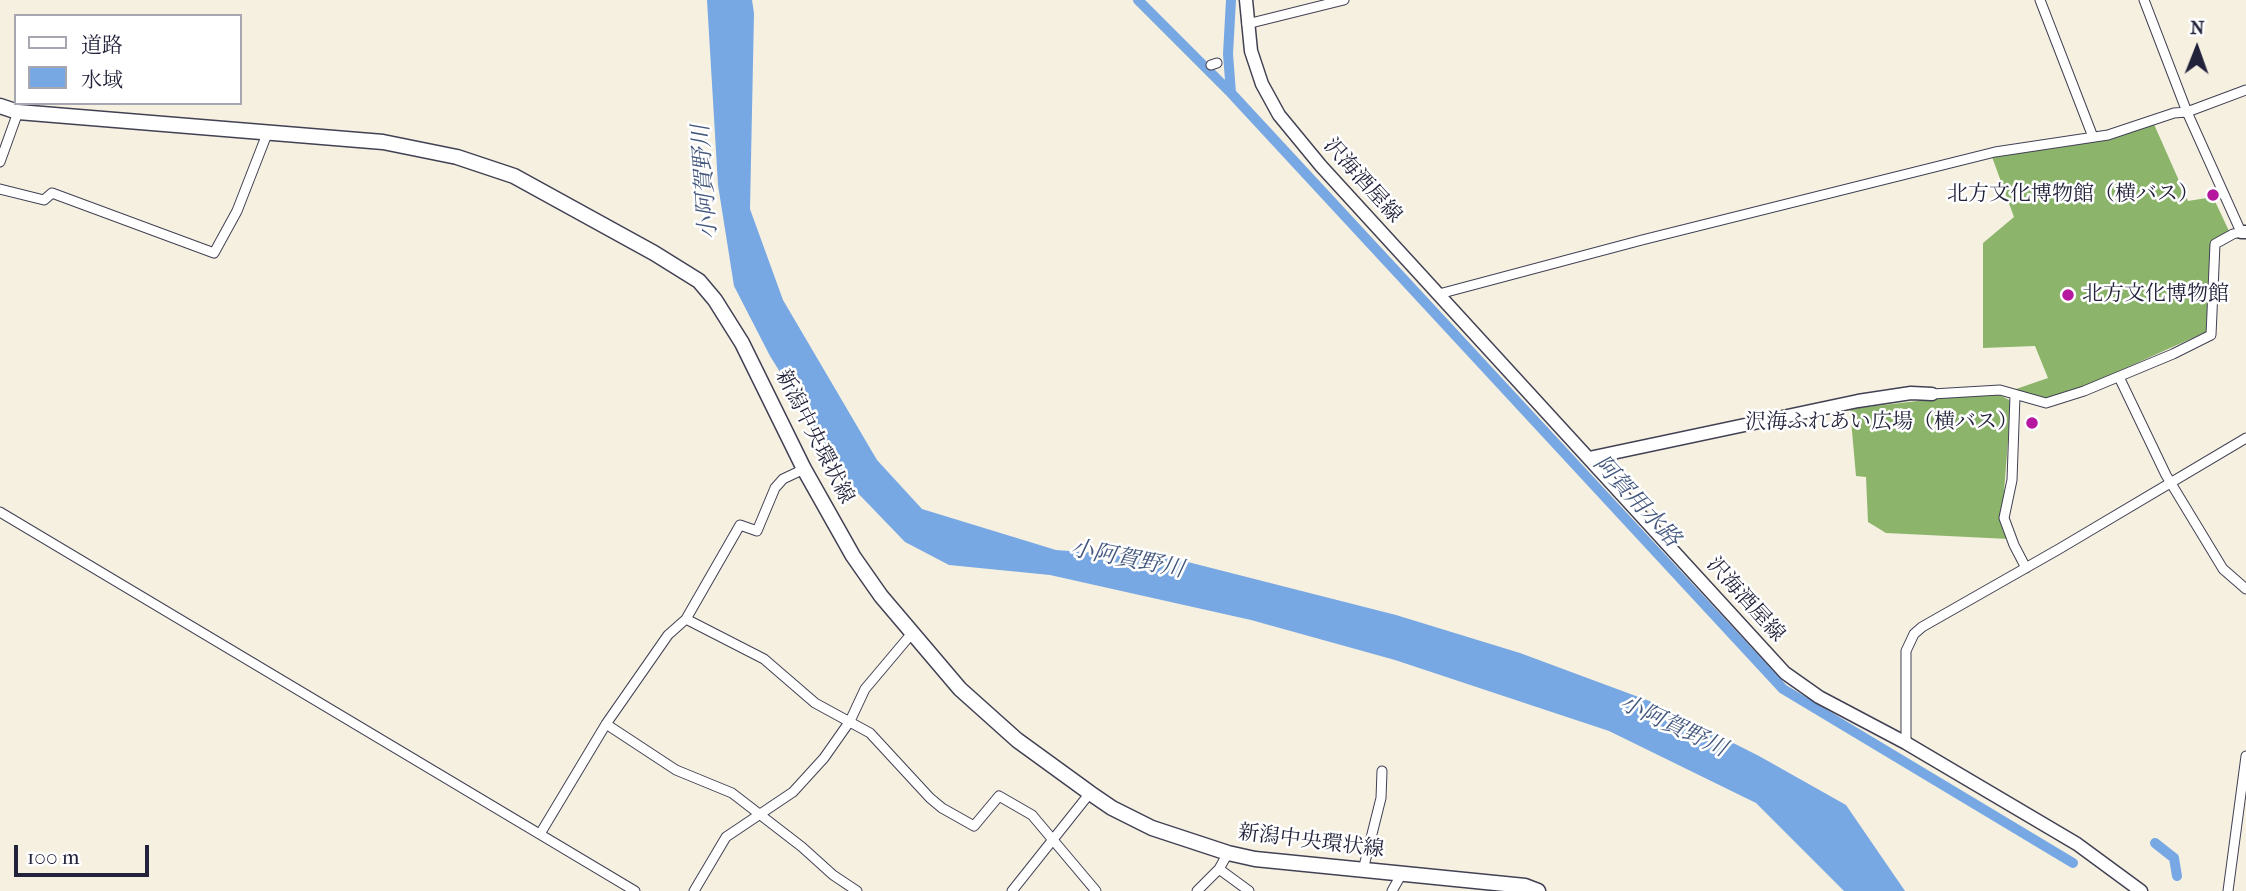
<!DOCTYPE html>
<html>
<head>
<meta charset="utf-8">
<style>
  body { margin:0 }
  #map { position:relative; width:2246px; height:891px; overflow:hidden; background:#f6f0e1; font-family:"IM FELL French Canon","Noto Serif JP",serif }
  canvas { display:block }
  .legend { position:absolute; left:14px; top:14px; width:228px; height:91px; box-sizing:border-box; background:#fff; border:2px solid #a7a7b1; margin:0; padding:9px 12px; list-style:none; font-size:21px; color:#22223b }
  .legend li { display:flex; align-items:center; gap:14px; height:35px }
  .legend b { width:35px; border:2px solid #a7a7b1 }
  .north { position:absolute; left:2162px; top:14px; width:70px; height:70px; -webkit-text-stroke:5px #fff; paint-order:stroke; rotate:1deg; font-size:19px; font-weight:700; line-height:28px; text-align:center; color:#22223b }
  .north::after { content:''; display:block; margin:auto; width:24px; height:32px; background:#22223b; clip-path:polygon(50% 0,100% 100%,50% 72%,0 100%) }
  .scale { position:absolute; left:14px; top:845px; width:135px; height:32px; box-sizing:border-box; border:4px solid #22223b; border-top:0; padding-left:9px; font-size:21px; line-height:24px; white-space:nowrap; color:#22223b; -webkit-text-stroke:5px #fff; paint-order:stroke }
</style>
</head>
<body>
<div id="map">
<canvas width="2246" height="891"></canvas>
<ul class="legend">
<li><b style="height:9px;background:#fff"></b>道路</li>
<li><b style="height:19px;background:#78a8e3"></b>水域</li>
</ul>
<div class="north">N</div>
<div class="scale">100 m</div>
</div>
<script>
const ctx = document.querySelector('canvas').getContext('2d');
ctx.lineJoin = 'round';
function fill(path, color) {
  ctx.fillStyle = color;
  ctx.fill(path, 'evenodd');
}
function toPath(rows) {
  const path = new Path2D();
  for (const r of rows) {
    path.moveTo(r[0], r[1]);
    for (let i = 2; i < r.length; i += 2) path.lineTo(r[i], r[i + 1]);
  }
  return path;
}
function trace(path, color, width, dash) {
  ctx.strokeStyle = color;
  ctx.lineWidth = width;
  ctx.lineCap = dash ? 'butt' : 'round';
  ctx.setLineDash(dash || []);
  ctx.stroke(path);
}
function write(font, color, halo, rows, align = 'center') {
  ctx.font = font + ' "IM FELL French Canon","Noto Serif JP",serif';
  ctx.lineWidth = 5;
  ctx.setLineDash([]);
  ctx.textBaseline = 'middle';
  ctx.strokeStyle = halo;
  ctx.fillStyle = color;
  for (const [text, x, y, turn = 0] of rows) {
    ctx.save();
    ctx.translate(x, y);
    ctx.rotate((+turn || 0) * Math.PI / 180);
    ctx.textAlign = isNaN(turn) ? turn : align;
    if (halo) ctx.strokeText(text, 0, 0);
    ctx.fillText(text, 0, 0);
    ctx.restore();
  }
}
const forest = toPath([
  [2153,122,2188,201,2213,197,2229,231,2212,240,2206,332,2081,388,2028,403,2016,389,2048,378,2035,346,1983,348,1983,243,2014,217,1992,157,2103,139],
  [1998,394,2011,401,2002,518,2009,539,1886,533,1868,522,1866,477,1856,476,1850,409,1951,397]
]);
const water = toPath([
  [707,0,752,0,754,13,750,209,783,300,877,460,922,509,1056,550,1176,559,1396,615,1520,653,1652,702,1759,756,1846,805,1905,891,1844,891,1756,803,1609,731,1395,660,1251,620,1050,575,949,565,905,542,851,486,770,356,734,286,718,185]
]);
const canal = toPath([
  [1138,0,1231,93,1783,689,2073,863],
  [1231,93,1228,54,1231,0],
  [2155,843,2174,858,2177,876]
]);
const street = toPath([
  [2040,0,2093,137],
  [1247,24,1344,0],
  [1211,65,1217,63],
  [0,162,18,112],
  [0,189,44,200,52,193,214,253,237,211,267,134],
  [1439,294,1642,240,1995,152,2108,135,2174,113,2187,112,2246,90],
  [2119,377,2166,475,2223,569,2246,589],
  [1932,394,2000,390,2046,403,2084,391,2173,354,2211,335,2215,244,2233,234,2241,232,2187,112,2144,0],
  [2015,396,2012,480,2004,518,2014,545,2026,568],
  [0,512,635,891],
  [686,619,764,659,815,703,870,733,930,798,942,808,974,826,999,796,1032,815,1096,891],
  [606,724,676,770,732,793,802,847,833,875,857,891],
  [1906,743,1906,651,1914,634,1922,627,2059,549,2246,438],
  [540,834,606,724,668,635,686,619,740,525,757,531,775,488,783,479,804,469],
  [1219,869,1249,891],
  [1363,870,1381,798,1382,771],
  [694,891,726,837,793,792,824,758,850,721,865,689,913,632],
  [1012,891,1090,793],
  [1197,891,1219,869,1228,853],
  [1392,891,1401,875],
  [2228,891,2246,756]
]);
const secondary = toPath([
  [1246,0,1251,51,1262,84,1279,115,1321,166,1785,673,1819,697,1906,743,2077,844,2141,891],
  [2241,232,2246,232],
  [1589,458,1858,401,1911,393,1932,394]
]);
const primary = toPath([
  [0,106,18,112,383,142,457,157,514,176,654,253,699,281,715,300,742,343,804,469,853,556,881,596,960,689,1017,740,1090,793,1112,808,1152,828,1228,853,1255,859,1525,886,1538,891]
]);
const markers = [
  [2213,195,7,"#b5179e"],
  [2068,295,7,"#b5179e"],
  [2032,423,7,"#b5179e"]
];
const streetNames = [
  ["沢海酒屋線",1362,181,48],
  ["新潟中央環状線",814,437,63],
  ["沢海酒屋線",1745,600,48],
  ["新潟中央環状線",1311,842,7]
];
const poiNames = [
  ["北方文化博物館（横バス）",2199,195],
  ["北方文化博物館",2082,295,"left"],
  ["沢海ふれあい広場（横バス）",2018,423]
];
const waterNames = [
  ["小阿賀野川",706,182,-94],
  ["阿賀用水路",1636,502,47],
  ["小阿賀野川",1127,560,11],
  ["小阿賀野川",1673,727,25]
];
fill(forest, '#8cb56b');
fill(water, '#78a8e3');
trace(canal, '#78a8e3', 10);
trace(street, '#424154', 11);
trace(secondary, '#424154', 15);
trace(primary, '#424154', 17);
trace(street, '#fff', 9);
trace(secondary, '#fff', 12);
trace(primary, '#fff', 14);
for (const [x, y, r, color] of markers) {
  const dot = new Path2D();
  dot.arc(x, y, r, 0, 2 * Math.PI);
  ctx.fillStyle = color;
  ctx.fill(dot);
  trace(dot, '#fff', 2.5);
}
write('21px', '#22223b', '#fff', streetNames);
write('21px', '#22223b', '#fff', poiNames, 'right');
write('italic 23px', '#44587e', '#fff', waterNames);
</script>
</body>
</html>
